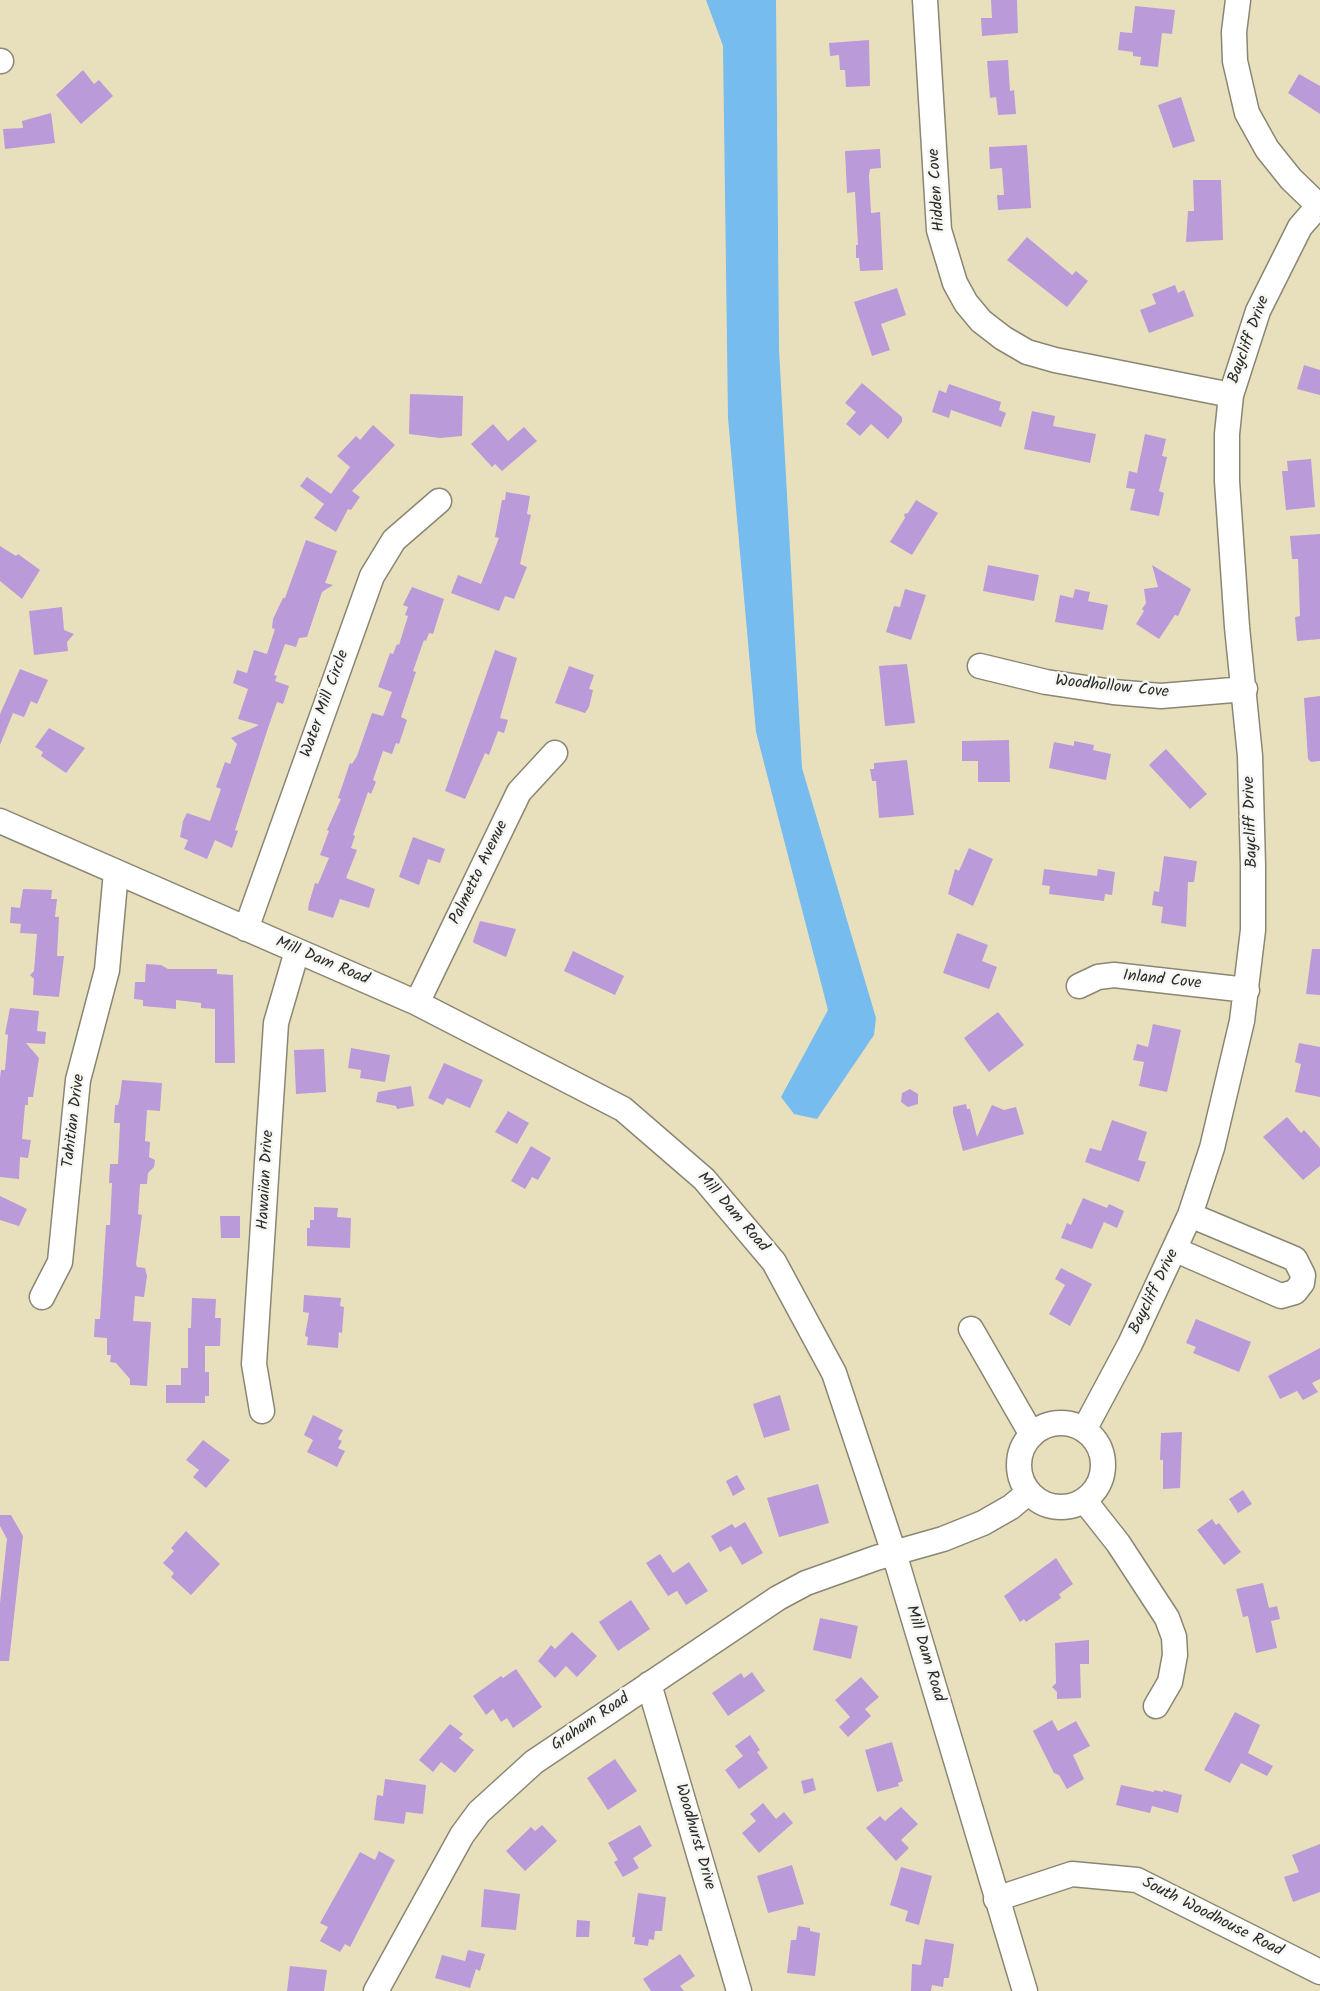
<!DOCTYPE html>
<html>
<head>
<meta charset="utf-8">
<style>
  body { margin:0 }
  canvas { display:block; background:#e8e0bc }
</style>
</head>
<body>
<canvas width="1320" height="1991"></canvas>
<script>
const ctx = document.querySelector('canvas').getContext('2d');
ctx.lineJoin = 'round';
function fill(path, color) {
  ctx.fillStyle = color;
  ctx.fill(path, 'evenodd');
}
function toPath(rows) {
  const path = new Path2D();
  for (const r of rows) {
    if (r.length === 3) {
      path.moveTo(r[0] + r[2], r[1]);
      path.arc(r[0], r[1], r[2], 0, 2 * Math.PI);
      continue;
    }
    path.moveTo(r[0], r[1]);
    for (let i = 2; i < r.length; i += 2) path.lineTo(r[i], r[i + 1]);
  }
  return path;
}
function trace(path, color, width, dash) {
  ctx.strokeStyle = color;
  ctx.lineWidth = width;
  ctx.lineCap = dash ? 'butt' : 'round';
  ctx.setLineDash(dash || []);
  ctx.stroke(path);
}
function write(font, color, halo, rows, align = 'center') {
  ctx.font = font + ' Kalam,sans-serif';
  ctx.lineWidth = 5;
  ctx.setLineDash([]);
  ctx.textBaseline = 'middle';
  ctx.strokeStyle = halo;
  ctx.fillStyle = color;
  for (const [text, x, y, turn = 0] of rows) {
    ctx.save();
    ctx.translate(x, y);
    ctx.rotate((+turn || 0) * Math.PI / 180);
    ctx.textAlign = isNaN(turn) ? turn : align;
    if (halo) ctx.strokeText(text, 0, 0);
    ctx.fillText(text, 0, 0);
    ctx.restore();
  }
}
const water = toPath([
  [706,0,776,0,779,349,802,768,876,1018,874,1035,817,1119,794,1114,781,1097,828,1010,756,732,728,418,723,46]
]);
const building = toPath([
  [991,0,1017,0,1018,33,982,36,981,18,992,18],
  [1135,6,1175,10,1172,34,1162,33,1158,67,1140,65,1141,57,1133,56,1133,52,1118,50,1120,32,1132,33],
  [869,40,870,86,846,87,845,70,840,70,839,55,830,56,829,43],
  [1008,60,1010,91,1014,90,1016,114,998,115,996,97,990,98,987,61],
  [83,70,94,84,99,80,113,96,81,124,56,95],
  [1299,74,1320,86,1320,114,1288,93],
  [1181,97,1195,141,1173,148,1158,105],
  [51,113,55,143,5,149,3,129,23,128,22,121],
  [1027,145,1031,208,998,210,997,195,1004,195,1002,168,990,169,989,147],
  [880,149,881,168,870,169,869,176,871,213,880,212,883,270,860,271,859,258,856,258,856,245,858,245,855,192,847,193,845,151],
  [1193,180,1221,180,1223,240,1186,242,1188,211,1194,211],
  [1027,237,1072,275,1076,271,1088,281,1067,307,1007,260],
  [1175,285,1178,293,1184,290,1194,316,1149,333,1140,310,1156,304,1152,294],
  [897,288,906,315,881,324,890,350,872,356,854,302],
  [1304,365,1320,370,1320,395,1297,389],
  [862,383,902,417,902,422,888,439,871,424,860,436,846,424,856,412,845,403],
  [949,384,1001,402,999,410,1006,413,1001,427,951,410,949,418,932,412,939,390,946,393],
  [410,394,463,396,462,436,440,438,409,434],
  [1032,411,1055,416,1053,426,1096,434,1090,463,1024,449],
  [493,424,508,441,524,427,537,441,502,471,495,464,492,467,471,444],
  [373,425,395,445,352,491,360,497,351,510,348,509,336,532,314,518,324,504,300,486,307,477,331,494,350,467,337,456,356,436,360,440],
  [1145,434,1166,439,1162,456,1167,457,1159,491,1164,493,1159,516,1130,510,1135,489,1126,488,1129,471,1137,473],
  [1311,459,1315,507,1286,510,1282,471,1288,471,1287,461],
  [506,492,530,496,527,514,531,515,520,564,527,567,514,599,505,596,499,611,451,593,458,575,481,584,499,538,495,537,502,500,505,500],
  [916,500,938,513,912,555,890,542,905,518,904,514,908,513],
  [1320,534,1320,639,1297,641,1295,617,1300,616,1298,559,1292,559,1290,536],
  [306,540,337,551,325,583,333,585,322,592,307,637,299,638,296,647,285,644,274,675,277,676,275,681,289,686,283,704,277,702,268,728,235,830,238,831,232,848,215,840,207,859,184,849,188,840,180,837,183,821,187,813,210,821,221,789,216,787,225,762,230,764,237,744,231,738,259,725,238,719,248,689,233,683,237,670,247,673,254,650,267,654,275,629,272,628,273,619,283,598,285,598],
  [0,546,16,556,18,554,40,570,22,599,0,581],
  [988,565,1039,575,1034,601,983,591],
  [1152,565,1191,589,1178,616,1175,615,1159,639,1136,624,1144,611,1142,609,1146,603,1144,589,1158,587],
  [412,587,444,599,433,634,429,633,426,641,424,640,413,671,416,672,401,717,407,720,399,744,396,743,392,754,383,751,373,780,376,782,371,794,368,792,353,835,355,836,351,848,357,850,346,878,375,889,369,908,340,899,333,918,308,910,309,903,315,883,318,884,329,858,320,855,329,831,327,830,341,799,338,798,350,763,352,764,357,756,372,713,383,716,392,692,378,687,390,653,393,654,397,644,399,645,408,616,405,615,408,607,403,605],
  [905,589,926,595,911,640,886,632,894,606,900,607],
  [1075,589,1090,592,1088,601,1108,605,1103,630,1055,622,1060,595,1073,598],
  [62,607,64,630,74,634,67,642,68,651,34,655,29,611],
  [495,650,517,658,500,718,508,720,504,733,498,731,489,755,485,753,465,799,445,791],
  [907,664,915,723,885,726,879,666],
  [569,666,594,675,589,689,593,690,589,707,585,713,555,703],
  [20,669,48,680,37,704,31,701,24,717,13,713,0,745,0,714],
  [1320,696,1320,761,1311,762,1308,759,1304,698],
  [49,728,85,748,66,773,41,756,43,752,35,747],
  [1009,740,1010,782,978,782,978,761,962,761,962,741],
  [1074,741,1094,745,1093,750,1111,754,1106,780,1049,768,1054,742,1074,746],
  [1166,749,1207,794,1190,809,1149,765],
  [907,760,914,815,879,818,876,781,872,781,870,769,874,769,874,763],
  [413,837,445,849,440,863,428,859,419,885,399,877],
  [969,848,993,859,973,906,948,894,955,869,959,871],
  [1164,856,1197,861,1194,882,1188,882,1186,927,1161,923,1163,907,1152,905,1154,891,1159,892],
  [1044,869,1097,876,1098,869,1115,872,1112,895,1105,894,1104,901,1049,894,1050,886,1042,885],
  [23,889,52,890,51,899,57,899,55,917,59,917,57,956,64,956,59,997,33,995,34,979,30,975,34,971,37,934,20,933,21,924,10,923,11,907,20,908],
  [480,921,516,929,506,957,474,943,473,941],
  [957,933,988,945,982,961,997,967,989,989,943,973],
  [1312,949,1320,949,1320,995,1306,994],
  [573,951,624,976,615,995,564,971],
  [146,964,161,965,168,969,217,969,217,974,233,975,235,1063,215,1063,215,1009,201,1008,201,1003,176,1000,176,1009,143,1006,143,1000,134,999,135,982,145,982],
  [10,1008,39,1011,37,1031,46,1032,45,1044,26,1043,39,1058,33,1097,28,1097,28,1105,25,1105,22,1139,31,1140,28,1158,20,1157,19,1179,0,1177,0,1078,1,1070,5,1070,8,1035,5,1034],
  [998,1012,1024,1045,989,1072,964,1038],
  [1153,1024,1181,1030,1167,1092,1139,1086,1144,1062,1133,1060,1137,1044,1148,1047],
  [1299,1043,1320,1047,1320,1097,1295,1092,1301,1064,1295,1062],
  [351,1048,390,1055,385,1082,360,1078,361,1070,348,1068],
  [324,1049,326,1092,296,1094,294,1050],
  [444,1063,483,1080,470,1108,447,1098,443,1105,428,1098],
  [122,1080,162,1083,160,1111,147,1110,145,1141,150,1142,149,1157,155,1160,154,1167,148,1173,147,1184,140,1184,138,1214,142,1215,136,1264,137,1267,145,1268,147,1276,144,1297,135,1296,133,1321,151,1322,147,1386,130,1385,130,1379,116,1363,110,1362,111,1355,107,1355,107,1338,94,1337,95,1319,100,1319,106,1225,110,1225,112,1183,109,1183,110,1164,118,1164,120,1123,114,1123,115,1105,118,1105,120,1097],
  [411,1086,414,1106,397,1109,396,1106,376,1102,378,1092],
  [910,1089,918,1094,918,1104,908,1107,901,1102,902,1093],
  [966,1104,967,1109,970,1109,977,1137,992,1105,1004,1110,1016,1107,1024,1134,963,1151,953,1113,953,1107],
  [508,1111,529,1123,517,1144,495,1132],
  [1287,1117,1301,1133,1304,1130,1320,1148,1320,1166,1303,1180,1263,1137],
  [1112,1120,1147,1132,1138,1160,1146,1162,1139,1182,1085,1162,1090,1148,1101,1151],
  [531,1146,551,1158,538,1180,532,1177,525,1189,511,1181],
  [0,1196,27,1209,19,1226,0,1220],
  [1083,1198,1107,1208,1109,1204,1124,1211,1117,1228,1104,1222,1092,1249,1061,1238,1067,1223,1071,1225],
  [314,1207,338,1208,337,1217,351,1218,350,1248,307,1246,307,1228,310,1228,310,1220,314,1220],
  [220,1216,240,1216,240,1238,221,1238],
  [1061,1268,1092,1284,1070,1326,1049,1314,1065,1285,1055,1279],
  [304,1295,341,1298,340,1306,344,1307,342,1333,339,1332,338,1348,307,1345,308,1337,305,1336,309,1313,303,1312],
  [192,1298,216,1299,215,1318,221,1318,220,1346,205,1346,205,1372,209,1372,209,1396,205,1396,205,1403,166,1403,166,1385,181,1385,181,1368,188,1368,188,1328,191,1328],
  [1196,1319,1251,1342,1239,1372,1193,1353,1196,1347,1186,1343],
  [1320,1348,1320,1379,1312,1383,1318,1392,1303,1400,1297,1391,1280,1399,1268,1376],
  [780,1395,790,1430,764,1438,753,1404],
  [313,1415,343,1430,338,1439,342,1441,338,1448,345,1451,337,1467,307,1452,313,1440,304,1435],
  [1182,1432,1180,1488,1163,1489,1163,1460,1160,1460,1161,1433],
  [203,1440,230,1460,206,1488,193,1477,199,1470,186,1460],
  [737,1475,745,1489,733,1496,726,1481],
  [818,1484,829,1523,779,1537,767,1498],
  [1243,1490,1252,1504,1238,1513,1229,1499],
  [0,1515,11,1515,23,1536,9,1661,0,1661,0,1603,7,1539,0,1526],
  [1212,1519,1216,1525,1219,1523,1241,1552,1224,1565,1197,1530],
  [745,1522,763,1553,742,1565,731,1546,720,1552,711,1536,732,1524,735,1528],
  [186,1531,220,1564,191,1595,171,1577,174,1573,163,1563,174,1551,171,1548],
  [660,1554,673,1573,689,1562,708,1591,686,1605,677,1591,668,1596,646,1563],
  [1056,1558,1073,1584,1059,1594,1061,1598,1026,1622,1024,1619,1020,1622,1004,1596],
  [1263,1583,1269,1608,1277,1606,1280,1619,1271,1621,1277,1648,1256,1653,1248,1616,1243,1617,1236,1589],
  [631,1600,650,1629,618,1651,599,1622],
  [820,1618,858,1626,851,1659,813,1650],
  [572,1632,597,1656,577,1677,566,1666,555,1678,538,1661,551,1645,555,1649],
  [1089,1640,1089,1664,1080,1664,1081,1698,1057,1699,1057,1692,1052,1687,1056,1683,1055,1643],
  [516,1669,542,1707,513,1728,507,1718,501,1722,493,1709,486,1715,473,1696,501,1676,503,1678],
  [752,1672,765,1691,728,1716,712,1693,741,1673,744,1678],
  [861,1677,879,1697,865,1709,871,1716,848,1737,839,1727,850,1717,835,1700],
  [1235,1712,1260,1725,1248,1753,1273,1766,1267,1776,1241,1763,1230,1783,1204,1770],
  [1052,1720,1058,1731,1076,1721,1090,1746,1073,1755,1084,1779,1067,1789,1059,1775,1054,1773,1033,1731],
  [450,1724,463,1734,459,1738,474,1750,455,1773,441,1762,433,1772,419,1760],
  [750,1735,760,1750,757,1752,768,1768,739,1789,725,1770,743,1756,735,1746],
  [892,1742,903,1781,898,1783,899,1786,877,1792,865,1750],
  [615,1759,637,1791,608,1810,587,1778],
  [813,1778,816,1790,804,1794,801,1781],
  [385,1779,426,1785,423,1814,406,1812,404,1824,374,1820,377,1795,383,1796],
  [1121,1785,1154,1792,1154,1790,1163,1792,1163,1790,1182,1795,1178,1813,1152,1806,1150,1813,1116,1805],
  [763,1803,776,1819,784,1812,793,1823,759,1853,742,1833,756,1821,750,1814],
  [901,1807,918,1824,901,1840,909,1848,896,1861,866,1828,880,1816,885,1821],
  [542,1825,557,1841,525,1871,506,1851,531,1827,535,1831],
  [640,1825,652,1846,633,1858,639,1868,623,1877,614,1862,618,1860,608,1843],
  [1320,1844,1320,1892,1293,1902,1284,1877,1299,1872,1292,1855],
  [379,1851,395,1860,350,1947,345,1944,340,1952,320,1941,328,1927,320,1923,360,1852,375,1860],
  [792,1865,804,1904,768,1913,757,1876],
  [901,1867,932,1876,919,1925,905,1921,908,1911,890,1905],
  [484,1889,520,1894,516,1930,481,1927],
  [638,1893,666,1897,662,1931,655,1931,654,1940,649,1939,648,1946,634,1944,635,1937,632,1937],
  [577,1920,590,1921,589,1937,576,1937],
  [798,1926,810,1928,810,1931,820,1933,815,1976,787,1973,791,1940,796,1940],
  [925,1939,954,1944,949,1978,944,1978,943,1987,932,1985,931,1991,911,1991,912,1964,921,1965],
  [468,1950,485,1954,480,1971,476,1969,470,1988,435,1978,442,1955,465,1961],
  [680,1954,695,1976,680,1986,684,1991,651,1991,643,1979],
  [290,1966,327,1970,324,1991,287,1991]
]);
const minor = toPath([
  [925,0,939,230,955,283,966,303,981,321,1003,338,1027,352,1055,360,1231,395],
  [1238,0,1234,32,1235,61,1247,113,1267,149,1291,179,1318,205],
  [0,61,1,61],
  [980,666,1046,682,1113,692,1161,696,1245,689],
  [0,821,417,1003,623,1109,704,1179,774,1262,834,1373,894,1553,1025,1991],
  [246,929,372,576,394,540,439,501],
  [1079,986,1098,977,1114,975,1247,990],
  [417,1003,519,792,555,753],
  [1176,1250,1281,1296,1295,1292,1302,1283,1303,1275,1295,1259,1190,1215],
  [42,1297,60,1262,78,1080,107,970,116,872],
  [971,1329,1032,1435],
  [262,1411,254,1364,276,1023,297,951],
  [1061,1465,42],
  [1084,1430,1130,1344,1190,1215,1212,1148,1242,1021,1253,930,1253,865,1250,756,1237,627,1227,481,1227,434,1231,395,1258,311,1300,227,1320,204],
  [1084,1500,1118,1543,1167,1618,1174,1637,1175,1655,1170,1682,1156,1706],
  [649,1684,739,1991],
  [996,1899,1072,1874,1137,1880,1320,1972],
  [376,1991,462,1835,479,1812,534,1762,778,1598,806,1583,876,1558,943,1539,983,1523,1011,1507,1029,1492]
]);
const streetNames = [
  ["Hidden Cove",938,190,-94],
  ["Baycliff Drive",1250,340,-70],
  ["Woodhollow Cove",1112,688,6],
  ["Water Mill Circle",326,704,-70],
  ["Baycliff Drive",1252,822,-92],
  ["Palmetto Avenue",480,873,-64],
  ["Mill Dam Road",322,962,23],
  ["Inland Cove",1162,981,6],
  ["Tahitian Drive",75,1121,-83],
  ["Hawaiian Drive",267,1180,-87],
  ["Mill Dam Road",732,1213,49],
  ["Baycliff Drive",1155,1292,-64],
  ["Mill Dam Road",924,1654,73],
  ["Graham Road",591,1723,-34],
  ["Woodhurst Drive",694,1837,74],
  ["South Woodhouse Road",1212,1918,27]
];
fill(water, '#77bcee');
fill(building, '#bb9ad9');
trace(minor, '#8a8674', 27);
trace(minor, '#fff', 24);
write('16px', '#2b2b2b', '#f6f6f2', streetNames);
</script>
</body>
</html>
